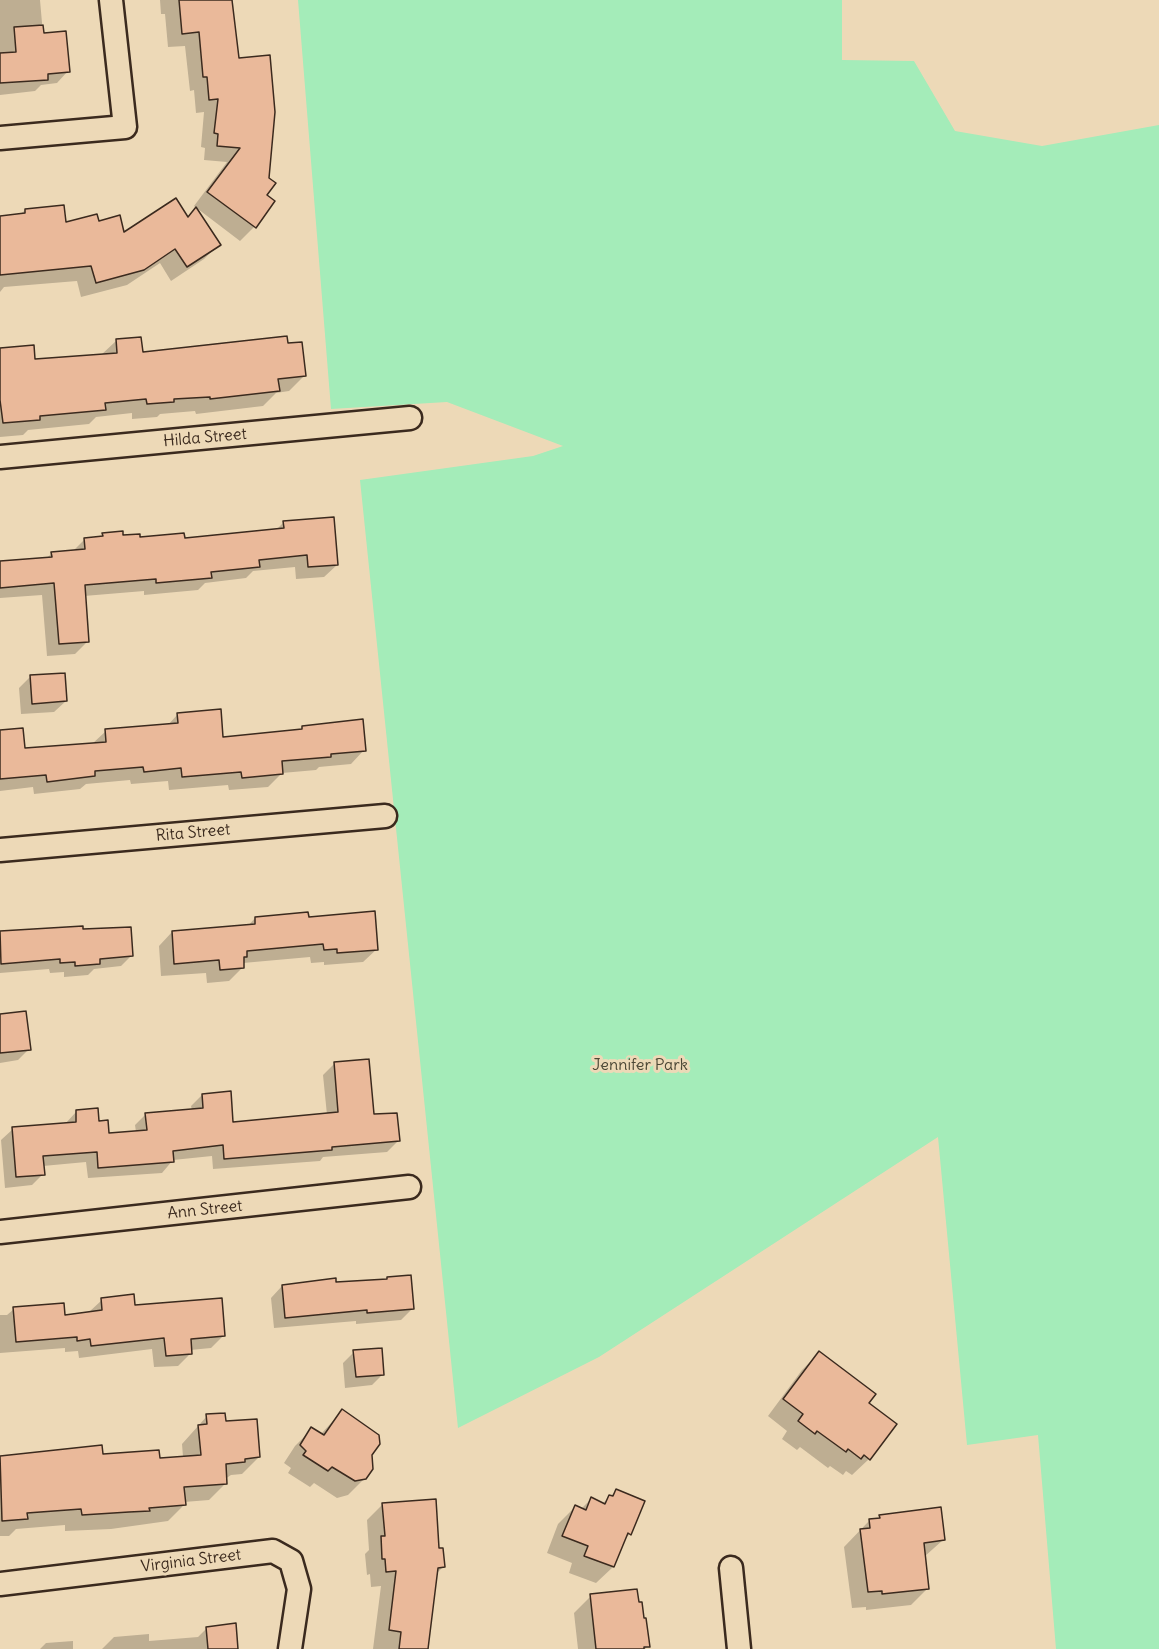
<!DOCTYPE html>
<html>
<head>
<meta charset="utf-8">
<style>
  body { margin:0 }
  canvas { display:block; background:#edd9b7 }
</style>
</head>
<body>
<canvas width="1159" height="1649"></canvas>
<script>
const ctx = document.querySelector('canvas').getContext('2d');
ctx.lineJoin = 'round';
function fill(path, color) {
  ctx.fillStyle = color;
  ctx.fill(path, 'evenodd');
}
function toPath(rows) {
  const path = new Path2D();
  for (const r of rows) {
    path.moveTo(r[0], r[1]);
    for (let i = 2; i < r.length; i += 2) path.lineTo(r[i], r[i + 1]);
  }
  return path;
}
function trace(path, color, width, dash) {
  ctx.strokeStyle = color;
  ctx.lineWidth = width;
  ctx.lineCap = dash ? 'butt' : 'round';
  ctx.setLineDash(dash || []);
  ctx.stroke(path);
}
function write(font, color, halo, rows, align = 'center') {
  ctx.font = font + ' Delius,sans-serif';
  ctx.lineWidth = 6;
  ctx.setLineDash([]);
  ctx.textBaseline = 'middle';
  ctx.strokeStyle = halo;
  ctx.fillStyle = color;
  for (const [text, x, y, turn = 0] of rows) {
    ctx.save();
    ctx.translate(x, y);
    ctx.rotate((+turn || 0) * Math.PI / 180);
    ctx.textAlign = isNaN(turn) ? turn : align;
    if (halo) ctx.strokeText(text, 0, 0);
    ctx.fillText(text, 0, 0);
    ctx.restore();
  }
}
const green = toPath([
  [298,0,842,0,842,60,914,61,955,131,1042,146,1159,125,1159,1649,1056,1649,1038,1435,967,1445,938,1137,599,1357,458,1428,360,480,533,456,563,446,447,402,331,409]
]);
const shadow = toPath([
  [0,0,40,0,43,34,68,71,57,83,41,85,35,91,0,95],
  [160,0,233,0,231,2,238,59,264,195,254,227,240,241,194,206,227,162,204,160,205,148,201,147,204,112,196,113,194,90,190,91,185,46,168,47,165,14,161,14],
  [196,209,219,244,204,259,171,281,160,263,127,285,81,297,77,281,4,287,0,292,0,217,20,215,25,210,65,224,98,223,124,234,187,218],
  [116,341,142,354,287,345,304,376,289,391,276,393,263,406,196,414,195,411,160,414,157,417,132,419,132,413,96,417,89,424,28,430,23,435,0,437,0,349,34,361,101,355],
  [284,522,337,565,324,577,296,579,295,567,253,571,246,578,205,583,198,590,144,595,144,591,84,596,88,641,75,654,47,656,42,595,0,598,0,565,46,559,52,553,73,551,85,539,99,538,103,534,139,538,183,540,276,530],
  [30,677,66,701,54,712,21,714,19,688],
  [178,714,222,738,300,730,303,728,364,750,351,764,319,767,316,770,282,773,268,787,229,790,228,785,169,790,168,781,131,784,130,780,86,784,80,789,34,794,33,787,0,791,0,732,23,750,92,744,106,731,167,726],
  [255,918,307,919,377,949,363,962,324,965,324,962,311,963,310,957,243,963,243,967,229,981,207,983,206,973,161,976,159,946,172,932,248,926],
  [45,929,82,931,132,955,121,966,94,969,88,975,64,977,64,972,50,973,49,969,0,973,0,932],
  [0,1016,29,1049,18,1060,0,1063],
  [334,1064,372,1116,398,1141,387,1152,323,1157,320,1161,213,1169,212,1156,173,1160,162,1173,88,1178,86,1162,43,1166,43,1174,32,1185,5,1188,1,1140,13,1129,65,1124,76,1112,97,1122,108,1135,136,1132,135,1125,146,1114,192,1110,191,1106,202,1095,232,1124,327,1115,323,1075],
  [387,1278,412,1309,401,1320,356,1324,356,1321,274,1328,271,1298,282,1286,385,1280],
  [102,1300,134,1306,224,1335,211,1348,190,1350,191,1353,178,1366,154,1367,152,1349,79,1358,78,1351,65,1352,65,1348,0,1353,0,1315,7,1315,14,1309,64,1316,89,1312],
  [354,1352,383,1374,372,1385,345,1388,343,1363],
  [819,1353,867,1403,869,1459,852,1475,846,1471,843,1475,830,1466,828,1468,800,1447,797,1450,782,1439,787,1431,768,1416,802,1370],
  [342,1411,370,1455,365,1478,348,1495,337,1498,314,1483,310,1487,288,1473,291,1468,284,1463,295,1446,312,1429,321,1434],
  [207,1416,225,1423,259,1457,242,1474,231,1475,225,1479,226,1483,209,1500,184,1502,185,1504,168,1521,111,1529,65,1531,65,1525,16,1529,9,1536,0,1536,0,1457,101,1446,102,1456,159,1459,183,1457,182,1444],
  [616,1491,630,1534,623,1540,613,1567,596,1583,569,1573,572,1563,547,1553,558,1524,575,1507,581,1509,591,1499,602,1504],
  [383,1504,438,1549,443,1567,436,1574,426,1649,373,1649,381,1586,371,1587,370,1574,367,1575,365,1554,369,1550,367,1520],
  [880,1516,943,1540,924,1557,928,1588,911,1605,866,1610,866,1607,852,1608,844,1547,869,1521,876,1520],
  [591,1596,648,1646,645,1649,578,1649,574,1613],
  [207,1628,236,1649,102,1649,114,1637,149,1634,149,1641,198,1637],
  [73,1641,73,1649,40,1649,46,1643]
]);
const building = toPath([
  [179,0,232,0,239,58,270,55,275,112,269,178,276,183,267,195,275,201,256,228,207,192,240,148,217,146,218,134,214,133,218,99,209,100,207,77,203,77,199,32,182,34,179,0],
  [43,25,44,33,66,31,70,72,48,74,48,80,0,83,0,53,16,52,14,27,43,25],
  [176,198,188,217,196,207,221,245,187,267,175,249,144,270,96,283,91,266,0,275,0,216,25,213,25,209,64,205,66,222,97,214,99,221,120,215,124,232,176,198],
  [287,336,288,343,302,342,306,376,278,379,280,391,210,399,210,397,174,399,174,402,147,404,146,399,105,403,106,410,40,416,40,420,3,423,0,400,0,348,34,345,35,359,117,353,116,339,141,337,143,352,287,336],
  [334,517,338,565,308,567,307,555,259,560,260,567,211,572,212,578,156,583,156,579,85,585,89,642,59,644,54,583,0,588,0,561,52,557,51,552,85,549,84,538,103,536,102,533,123,531,123,535,140,534,140,537,184,533,185,538,284,528,283,521,334,517],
  [65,673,67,701,32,704,30,675,65,673],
  [221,709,223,737,302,729,302,726,363,719,366,751,331,754,331,757,282,761,283,774,242,778,241,772,182,777,181,768,144,772,143,767,95,771,95,776,47,782,46,775,0,779,0,730,23,728,25,748,106,742,105,729,178,723,177,713,221,709],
  [375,911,378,950,337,953,337,949,324,950,323,944,247,951,247,957,244,957,244,968,220,970,219,960,174,964,172,931,255,924,255,917,308,912,309,917,375,911],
  [83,926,83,929,131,927,133,956,100,959,100,964,75,966,75,962,60,963,60,959,1,964,0,931,83,926],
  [26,1011,31,1050,0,1053,0,1014,26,1011],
  [369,1059,374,1114,397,1113,400,1141,332,1147,332,1150,224,1159,223,1145,173,1151,174,1162,98,1168,97,1152,43,1156,45,1175,16,1177,12,1127,76,1122,76,1110,98,1108,99,1121,108,1120,109,1133,147,1130,145,1113,203,1108,202,1094,231,1091,233,1122,338,1112,334,1062,369,1059],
  [411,1275,414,1309,367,1313,367,1310,285,1318,282,1285,336,1278,336,1282,387,1279,387,1277,411,1275],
  [134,1294,135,1305,222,1298,225,1336,191,1339,192,1354,166,1356,164,1338,91,1346,90,1339,77,1341,77,1337,16,1342,13,1307,64,1303,65,1315,102,1310,101,1298,134,1294],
  [382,1348,384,1375,356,1377,353,1350,382,1348],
  [819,1351,876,1394,869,1403,897,1424,870,1460,864,1455,861,1459,848,1449,846,1452,817,1431,815,1434,798,1421,803,1414,783,1399,819,1351],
  [342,1409,379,1435,380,1444,372,1455,373,1469,366,1479,355,1481,332,1467,328,1471,303,1455,306,1451,300,1445,311,1427,324,1435,342,1409],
  [225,1413,226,1421,257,1419,260,1457,245,1459,245,1462,226,1464,227,1484,184,1487,186,1505,149,1508,150,1511,129,1512,82,1515,81,1509,27,1513,28,1519,2,1521,0,1456,102,1445,103,1454,159,1450,160,1458,201,1455,198,1425,207,1424,206,1414,225,1413],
  [616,1489,645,1501,631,1535,628,1533,614,1567,584,1556,588,1546,562,1536,575,1505,586,1510,591,1497,605,1504,609,1495,613,1496,616,1489],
  [436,1499,439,1548,443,1548,445,1567,438,1568,428,1649,399,1649,401,1632,389,1630,396,1571,386,1572,385,1559,382,1559,381,1536,385,1536,382,1503,436,1499],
  [941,1507,945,1540,924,1543,929,1589,882,1594,882,1591,868,1592,860,1529,870,1528,869,1519,880,1518,879,1515,941,1507],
  [637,1589,639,1602,642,1602,644,1618,646,1618,650,1647,644,1647,644,1649,596,1649,590,1594,637,1589],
  [236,1623,238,1649,208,1649,206,1627,236,1623]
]);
const street = toPath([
  [0,138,125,127,111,0],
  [0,457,410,418],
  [0,850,385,816],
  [0,1232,409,1187],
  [731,1568,739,1649],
  [0,1584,273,1551,291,1561,299,1589,290,1649]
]);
const streetNames = [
  ["Hilda Street",205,438,-5],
  ["Rita Street",193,833,-5],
  ["Ann Street",205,1210,-6],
  ["Virginia Street",191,1561,-7]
];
const parkNames = [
  ["Jennifer Park",640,1065]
];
fill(green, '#a4ecb9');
fill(shadow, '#0003');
fill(building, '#eab99a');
trace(building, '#3b2a1e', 1.5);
trace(street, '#3b2a1e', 27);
trace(street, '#edd9b7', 22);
write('16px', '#3b2a1e', '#edd9b7', streetNames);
write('16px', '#4b4735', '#edd9b7', parkNames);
</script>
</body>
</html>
